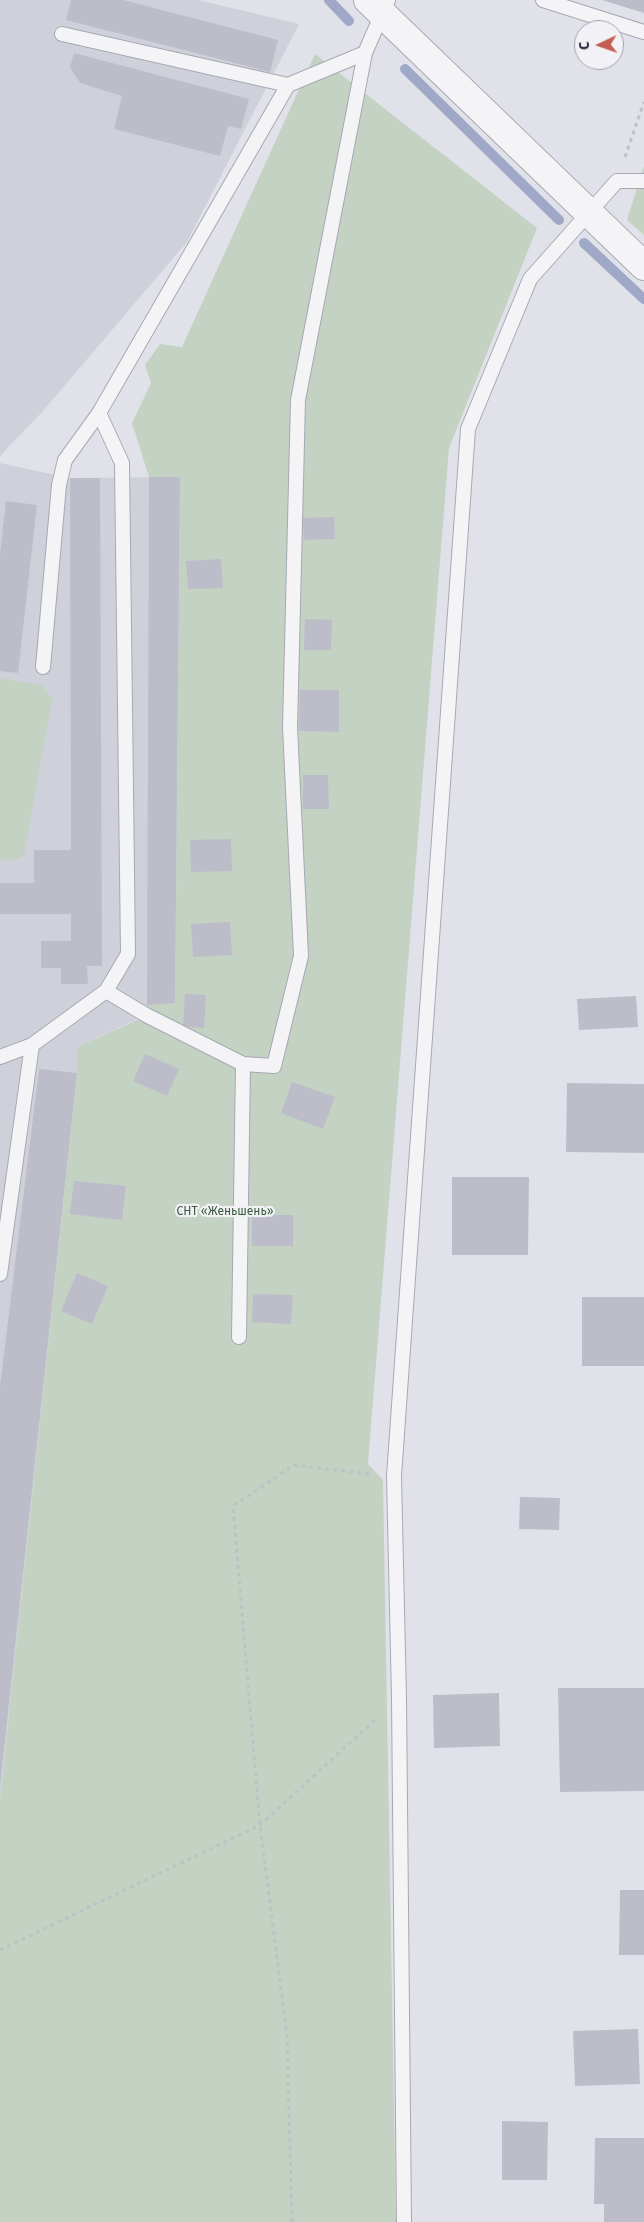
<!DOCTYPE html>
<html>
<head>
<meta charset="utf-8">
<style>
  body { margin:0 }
  #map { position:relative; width:644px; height:2222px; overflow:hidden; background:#e1e2e9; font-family:"Fira Sans",sans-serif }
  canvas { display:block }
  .north { position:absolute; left:574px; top:20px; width:50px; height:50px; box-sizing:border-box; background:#f1f1f6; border:1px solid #a2a3ad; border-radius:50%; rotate:267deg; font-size:14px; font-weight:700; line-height:20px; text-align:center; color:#2b2d3f }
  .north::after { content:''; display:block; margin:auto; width:18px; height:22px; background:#c45c50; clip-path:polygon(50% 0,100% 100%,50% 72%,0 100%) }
</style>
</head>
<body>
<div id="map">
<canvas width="644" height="2222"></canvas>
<div class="north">С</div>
</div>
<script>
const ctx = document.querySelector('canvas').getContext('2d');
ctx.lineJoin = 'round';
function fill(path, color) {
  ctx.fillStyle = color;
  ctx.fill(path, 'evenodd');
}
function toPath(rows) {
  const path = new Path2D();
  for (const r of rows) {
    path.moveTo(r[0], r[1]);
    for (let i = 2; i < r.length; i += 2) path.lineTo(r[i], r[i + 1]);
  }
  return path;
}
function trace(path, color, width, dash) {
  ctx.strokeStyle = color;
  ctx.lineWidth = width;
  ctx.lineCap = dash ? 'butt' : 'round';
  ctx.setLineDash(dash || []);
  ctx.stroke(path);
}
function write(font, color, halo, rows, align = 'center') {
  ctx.font = font + ' "Fira Sans",sans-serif';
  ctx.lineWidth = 4.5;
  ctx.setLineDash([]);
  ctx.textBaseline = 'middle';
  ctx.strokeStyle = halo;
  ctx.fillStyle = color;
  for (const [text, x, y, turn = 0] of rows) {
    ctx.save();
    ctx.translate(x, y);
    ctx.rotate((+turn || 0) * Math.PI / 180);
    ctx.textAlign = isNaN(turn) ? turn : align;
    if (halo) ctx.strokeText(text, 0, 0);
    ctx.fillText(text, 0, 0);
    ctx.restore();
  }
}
const built = toPath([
  [0,0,198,0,299,24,187,242,43,411,0,456],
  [0,463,70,478,180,477,175,1003,147,1005,146,1015,77,1047,77,1073,0,1798]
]);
const green = toPath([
  [315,54,537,228,449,448,368,1464,383,1480,396,2222,0,2222,0,1798,77,1073,77,1047,146,1016,147,1005,175,1003,180,477,149,477,132,423,151,383,145,365,160,344,182,347],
  [644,166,644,235,627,220],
  [0,678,42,685,52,699,24,856,13,861,0,860]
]);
const stream = toPath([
  [329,0,349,21],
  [405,69,559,220],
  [584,243,644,299]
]);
const building = toPath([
  [71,0,123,0,278,40,270,72,66,20],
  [602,0,644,0,644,13],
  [74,53,249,99,241,129,228,126,220,156,114,129,122,96,80,83,70,67],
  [149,477,180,477,175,1003,147,1005],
  [70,478,100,478,102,966,87,966,88,984,61,984,61,968,41,968,41,941,71,941,71,914,0,914,0,883,34,883,34,850,71,850],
  [6,501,37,505,18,673,0,671,0,554],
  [334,517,335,539,304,540,303,518],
  [221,559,223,588,188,589,186,561],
  [305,619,332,620,331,650,304,650],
  [300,690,339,690,339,732,299,731],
  [303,775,328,775,329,809,303,809],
  [231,839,232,871,191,872,190,840],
  [230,922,232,955,193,957,191,924],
  [185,994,206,995,204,1028,183,1026],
  [636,996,638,1027,579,1030,577,999],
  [145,1054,179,1069,167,1096,133,1081],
  [39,1069,77,1073,0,1786,0,1386],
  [292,1082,335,1097,323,1129,281,1113],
  [567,1083,644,1084,644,1153,566,1152],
  [452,1177,529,1177,528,1255,452,1255],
  [74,1181,126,1186,122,1220,70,1214],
  [252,1215,293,1215,293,1246,252,1246],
  [77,1273,108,1286,92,1324,61,1311],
  [253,1294,293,1295,291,1324,252,1322],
  [582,1297,644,1297,644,1366,582,1366],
  [520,1497,560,1498,559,1530,519,1529],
  [558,1688,644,1688,644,1791,560,1792],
  [499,1693,500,1746,434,1748,433,1695],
  [620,1890,644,1890,644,1955,619,1955],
  [638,2029,640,2084,575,2086,573,2031],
  [502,2121,548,2122,547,2180,502,2180],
  [595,2138,644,2138,644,2222,604,2222,604,2204,594,2204]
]);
const path = toPath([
  [625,157,644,102],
  [0,1950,260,1825,375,1720],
  [292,2222,287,2036,260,1825,233,1506,294,1465,370,1474]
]);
const service = toPath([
  [543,0,644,32],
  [62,34,288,85],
  [43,667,59,485,65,460,99,413],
  [106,991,146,1015,243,1064,274,1066,301,956,290,727,298,400,365,53],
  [0,1057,32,1045],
  [0,1274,32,1045,106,991,128,954,122,463,99,413,288,85,365,53,388,0],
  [239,1337,243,1064],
  [404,2222,399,1698,394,1476,468,429,530,279,617,181,644,181]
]);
const tertiary = toPath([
  [368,0,644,266]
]);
const parkNames = [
  ["СНТ «Женьшень»",225,1212]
];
fill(built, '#cfd1da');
fill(green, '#c3d2c3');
trace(stream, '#9fa8c6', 10);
fill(building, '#bcbdc8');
trace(service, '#a7a8b3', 16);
trace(tertiary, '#a7a8b3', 30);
trace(path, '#c0c0c7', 3, [4, 4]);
trace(service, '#f4f4f7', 14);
trace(tertiary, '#f4f4f7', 28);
write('12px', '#395a3b', '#f1f1f6', parkNames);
</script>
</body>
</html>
